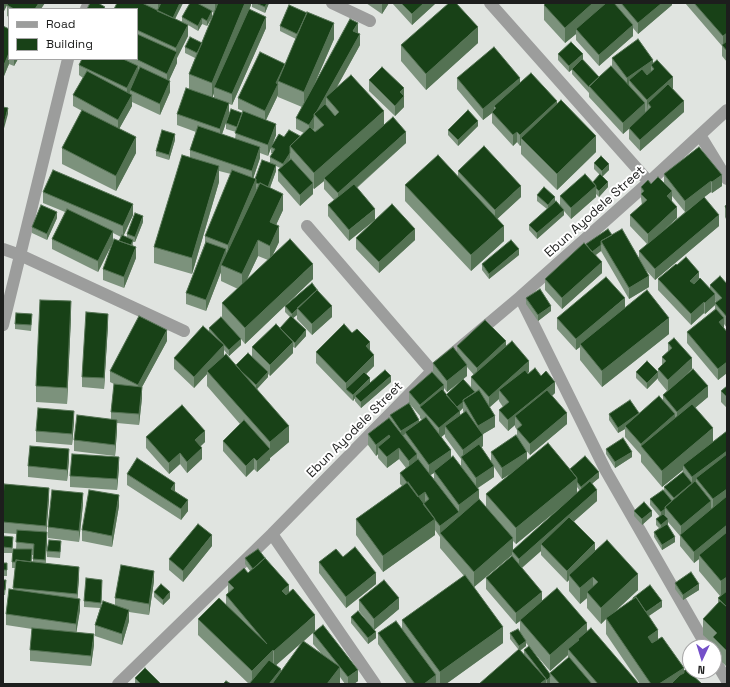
<!DOCTYPE html>
<html>
<head>
<meta charset="utf-8">
<style>
  body { margin:0 }
  #map { position:relative; width:730px; height:687px; overflow:hidden; background:#e0e4e0; font-family:"Space Grotesk",sans-serif }
  canvas { display:block }
  .frame { position:absolute; inset:0; border:4px solid #1d1e1d; pointer-events:none }
  .legend { position:absolute; left:8px; top:8px; width:130px; height:52px; box-sizing:border-box; background:#fff; border:1px solid #a5a5a5; margin:0; padding:5px 7px; list-style:none; font-size:12px; color:#1d1e1d }
  .legend li { display:flex; align-items:center; gap:8px; height:20px }
  .legend b { width:20px; border:1px solid #a5a5a5 }
  .north { position:absolute; left:682px; top:639px; width:40px; height:40px; box-sizing:border-box; background:#fff; border:1px solid #a5a5a5; border-radius:50%; rotate:184deg; font-size:11px; font-weight:700; line-height:16px; text-align:center; color:#1d1e1d }
  .north::after { content:''; display:block; margin:auto; width:14px; height:18px; background:#7450c9; clip-path:polygon(50% 0,100% 100%,50% 72%,0 100%) }
</style>
</head>
<body>
<div id="map">
<canvas width="730" height="687"></canvas>
<div class="frame"></div>
<ul class="legend">
<li><b style="height:5px;background:#9c9d9c"></b>Road</li>
<li><b style="height:11px;background:#184117"></b>Building</li>
</ul>
<div class="north">N</div>
</div>
<script>
const ctx = document.querySelector('canvas').getContext('2d');
ctx.lineJoin = 'round';
function toPath(rows) {
  const path = new Path2D();
  for (const r of rows) {
    path.moveTo(r[0], r[1]);
    for (let i = 2; i < r.length; i += 2) path.lineTo(r[i], r[i + 1]);
  }
  return path;
}
function trace(path, color, width, dash) {
  ctx.strokeStyle = color;
  ctx.lineWidth = width;
  ctx.lineCap = dash ? 'butt' : 'round';
  ctx.setLineDash(dash || []);
  ctx.stroke(path);
}
function fill(path, color) {
  ctx.fillStyle = color;
  ctx.fill(path, 'evenodd');
}
function write(font, color, halo, rows, align = 'center') {
  ctx.font = font + ' "Space Grotesk",sans-serif';
  ctx.lineWidth = 4;
  ctx.setLineDash([]);
  ctx.textBaseline = 'middle';
  ctx.strokeStyle = halo;
  ctx.fillStyle = color;
  for (const [text, x, y, turn = 0] of rows) {
    ctx.save();
    ctx.translate(x, y);
    ctx.rotate((+turn || 0) * Math.PI / 180);
    ctx.textAlign = isNaN(turn) ? turn : align;
    if (halo) ctx.strokeText(text, 0, 0);
    ctx.fillText(text, 0, 0);
    ctx.restore();
  }
}
const minor = toPath([
  [332,3,370,21],
  [490,3,649,182],
  [86,9,89,3],
  [700,135,727,179],
  [307,226,432,371],
  [3,249,20,255,184,331],
  [520,297,606,471,707,647],
  [3,325,68,59],
  [272,534,375,684],
  [714,659,727,681],
  [118,684,272,534,432,371,520,297,649,182,727,110]
]);
const wall = toPath([
  [3,3,8,3,41,9,9,9,9,17,7,16,7,5,4,11,3,11],
  [117,3,183,3,175,19,182,22,182,17,190,3,251,3,251,5,246,17,266,28,232,105,229,104,229,114,222,134,235,139,236,132,226,129,226,123,242,115,243,111,238,109,238,98,285,65,296,39,280,31,280,26,334,39,314,85,358,33,360,45,337,87,406,143,357,188,349,241,328,216,328,205,334,200,324,189,324,181,314,189,313,188,313,194,300,206,278,181,278,170,280,168,276,166,276,171,270,188,283,210,276,225,279,242,272,256,313,279,245,344,241,339,241,345,229,356,224,350,224,357,236,365,252,357,252,347,280,328,290,317,285,312,285,306,318,292,332,317,312,335,297,319,297,315,293,318,306,336,295,348,293,347,293,353,270,376,268,374,268,377,257,389,289,442,270,458,270,460,257,472,254,469,246,477,223,451,223,441,240,424,207,386,207,374,194,388,174,369,174,358,209,332,209,328,222,318,222,303,238,289,221,281,221,272,206,311,186,304,186,293,205,243,205,236,231,174,219,171,219,182,192,274,154,263,154,247,190,157,190,150,196,132,177,125,177,114,189,89,189,74,195,58,185,53,185,47,202,42,214,13,212,12,212,17,207,26,202,24,198,31,188,25,188,36,177,58,177,63,169,80,170,92,160,115,132,102,132,106,119,129,136,153,116,191,62,164,62,148,82,111,73,106,73,95,83,78,79,75,79,65,82,59,137,59,137,9],
  [214,93,214,98,220,100,212,98],
  [278,95,278,97,302,107,296,118,296,129,304,133,300,137,284,137,272,146,276,135,266,120],
  [271,147,271,153,273,153,270,157,270,163,272,164,255,179,253,178,260,158,260,153,268,156],
  [258,256,268,260,246,281],
  [252,3,269,3,265,13,252,7],
  [366,3,389,3,382,14],
  [392,3,436,3,412,25],
  [546,3,672,3,672,5,638,34,633,28,633,36,599,66,576,40,576,34,565,43,544,20,544,5],
  [685,3,727,3,727,62,722,56,722,46],
  [3,26,9,59,18,59,14,66,9,64,4,76,3,75],
  [478,43,426,90,401,61,401,45],
  [558,54,583,59,599,77,612,68,612,58,653,63,673,88,672,88,684,112,640,151,629,139,629,129,623,134,589,97,589,92,589,93,572,74,572,70,569,72,558,60],
  [457,78,520,82,557,103,596,152,557,190,521,154,521,145,520,146,517,142,513,146,492,123,492,113,483,120,457,89],
  [369,80,404,88,404,107,395,116,369,91],
  [478,126,458,146,448,135,448,130],
  [175,140,169,160,156,156,156,151],
  [699,147,722,186,712,193,711,192,704,197,719,226,655,280,644,268,649,287,629,299,601,251,596,255,602,273,562,309,545,290,545,279,586,244,612,235,639,259,639,251,647,244,630,226,630,215,642,205,641,198,641,187,651,184,664,182,664,174],
  [672,196,685,212,659,234,677,218,672,202],
  [594,163,609,170,602,176,608,187,599,197,596,194,596,197,571,219,564,211,564,215,537,239,529,230,529,225,547,209,537,201,537,195,560,206,560,196,593,182,600,175,594,169],
  [458,171,521,197,497,219,504,241,471,271,405,201,405,185,458,177],
  [43,192,133,215,123,236,127,237,127,234,143,222,135,242,133,242,133,246,136,258,124,288,103,280,103,269,121,237,113,233,113,242,98,272,52,249,52,239,65,212,43,203],
  [727,205,727,221,725,217,725,206],
  [57,218,47,240,32,233,32,227],
  [356,238,415,240,379,273,356,249],
  [519,255,489,279,482,270,482,264],
  [677,265,699,279,710,290,710,285,727,284,727,328,724,324,724,328,727,332,727,373,718,380,687,343,687,332,715,309,715,303,716,303,715,301,715,305,705,314,704,313,691,325,658,290,658,279],
  [526,298,551,311,538,321,526,304],
  [625,308,669,334,602,387,580,360,580,347,576,350,557,329,557,318],
  [71,317,67,404,36,402,36,386],
  [32,320,31,331,15,329,15,324],
  [108,325,104,389,82,387,82,377],
  [167,341,142,387,142,398,139,425,117,423,117,431,115,456,74,451,74,440,111,419,111,412,114,384,110,382,110,371],
  [668,343,692,369,685,376,708,397,695,408,713,442,727,431,727,667,714,654,714,647,713,647,713,644,703,635,703,619,718,604,718,598,720,596,699,571,699,559,694,563,680,546,680,536,668,522,668,525,675,542,662,550,654,537,654,532,659,528,656,525,656,519,660,517,650,505,650,499,664,492,664,487,683,472,683,470,662,487,641,462,641,455,625,437,625,429,618,433,609,420,609,414,639,413,663,400,663,395,667,391,658,380,658,378,647,389,636,378,636,372,658,372,658,369,662,365,662,357,668,352],
  [457,346,506,346,529,372,527,373,555,393,552,396,567,424,530,455,525,449,527,461,570,469,599,478,592,483,597,501,574,521,595,550,638,590,613,613,633,600,633,598,662,607,649,616,658,639,684,671,702,684,640,684,606,634,606,619,601,624,587,608,587,598,580,604,569,591,569,580,567,582,541,555,541,551,522,568,542,601,587,631,639,684,550,684,550,683,549,684,546,684,546,683,546,684,510,639,510,633,520,632,520,621,516,624,486,589,486,578,512,556,512,555,474,587,503,643,446,684,437,684,436,683,436,684,407,684,378,644,378,633,402,629,402,620,464,576,440,548,440,537,435,530,435,535,383,572,356,535,356,519,402,486,400,484,400,473,406,468,399,459,387,468,378,458,378,454,376,456,368,445,368,434,390,419,390,415,419,422,422,420,420,418,420,415,420,416,409,403,409,392,433,372,433,363,457,353],
  [467,367,474,375,471,377,471,388,476,393,475,393,446,395,444,392,444,388,447,392,467,376],
  [499,399,499,401,503,407,499,410,499,421,508,431,515,425,515,427,517,430,517,437,491,452,491,462,481,448,483,446,483,434,495,427,489,407],
  [463,408,463,411,464,413,460,415,460,411],
  [445,434,445,437,461,459,461,466,451,458,441,437],
  [494,467,502,479,513,472,486,494,486,507,479,499,478,488,494,477],
  [434,473,434,479,430,475],
  [577,487,580,491,577,494],
  [574,496,513,550,513,541,516,544],
  [526,643,550,671,568,655,568,658,550,674,524,650,524,655,520,651,526,646],
  [316,352,374,366,366,374,370,383,391,382,361,408,355,401,355,398,353,401,346,394,346,393,346,394,316,363],
  [727,386,727,408,721,402,721,391],
  [74,422,72,445,36,442,36,431],
  [146,437,205,442,201,446,202,459,187,473,180,464,169,474,146,448],
  [606,449,632,457,615,468,606,454],
  [69,460,67,481,28,477,28,466],
  [119,468,117,490,70,487,70,476],
  [127,474,175,492,188,511,181,520,127,485],
  [3,499,49,499,46,532,47,543,45,564,79,578,77,599,80,610,76,632,94,645,91,666,30,661,30,650,32,629,6,625,6,614,13,590,15,568,12,568,12,562,16,549,17,534,3,533],
  [32,555,33,555,33,562,31,562],
  [83,504,79,542,48,538,48,527],
  [119,506,112,547,82,541,82,530],
  [634,511,652,516,642,525,634,516],
  [3,536,13,543,12,553,3,553],
  [212,546,183,582,169,570,169,559],
  [61,547,60,558,47,557,47,551],
  [343,557,376,584,346,608,319,573,319,562],
  [245,558,289,592,315,631,304,641,321,653,313,644,313,633,358,681,354,684,345,684,340,677,340,683,339,684,249,684,198,635,198,619,226,605,226,595,228,593,228,582,248,573,250,571,245,564],
  [303,641,281,671,276,665],
  [3,563,7,569,7,576,3,576],
  [3,580,6,586,5,595,3,595],
  [154,581,149,615,129,612,129,621,122,645,95,636,95,625,100,608,84,607,84,601,102,585,101,607,115,605,115,598],
  [675,583,699,590,683,600,675,589],
  [154,592,170,598,163,605,154,597],
  [359,600,399,609,374,630,359,611],
  [351,617,376,638,368,644,351,623],
  [135,678,161,684,136,684,135,683]
]);
const shadedWall = toPath([
  [4,3,8,3,4,11],
  [39,3,45,3,41,9,35,9],
  [158,3,161,3,158,10],
  [180,3,183,3,172,25,172,19],
  [215,3,219,3,215,13],
  [245,3,251,3,251,5,216,88,214,87,214,93,212,99,212,83],
  [267,3,269,3,265,13,265,7],
  [382,3,389,3,382,14],
  [424,3,436,3,412,25,412,14],
  [593,3,610,3,576,29,576,34,565,43,565,28],
  [662,3,672,3,672,5,638,34,638,23],
  [212,11,212,17,207,26,207,21],
  [266,17,266,28,232,105,232,94],
  [202,18,202,24,198,31,198,26],
  [334,23,334,39,304,108,304,92],
  [358,23,358,34,353,31],
  [188,25,188,36,177,58,177,63,167,85,167,74,176,53,176,48],
  [633,25,633,36,599,66,599,55],
  [478,27,478,43,426,90,426,74],
  [727,33,727,44,723,47,723,36],
  [360,34,360,45,329,101,326,97,326,107,315,115],
  [9,53,9,64,4,76,4,65],
  [583,54,583,59,569,72,569,66],
  [14,59,18,59,14,66],
  [653,60,653,68,651,65,651,72,633,85,629,80,629,88,627,89,627,78],
  [285,64,278,81,278,95,265,122,265,111,276,83],
  [138,66,138,77,130,90,130,92,127,99,127,88],
  [673,77,673,88,651,107,648,103,647,111,647,100],
  [520,78,520,89,494,106,494,111,492,112,492,113,483,120,483,109],
  [170,81,170,92,160,115,160,104],
  [404,88,404,107,395,116,395,106,400,92],
  [132,95,132,106,118,131,118,120],
  [557,101,557,112,521,138,521,145,520,146,520,135],
  [684,101,684,112,640,151,640,140],
  [229,103,229,114,220,140,220,129],
  [645,103,645,114,623,134,623,123],
  [8,108,8,114,3,132,3,127],
  [384,111,384,127,324,178,324,181,314,189,314,173],
  [314,117,314,128,309,136,309,125],
  [478,121,478,126,458,146,458,140],
  [276,124,276,135,268,156,268,145],
  [406,132,406,143,338,204,338,193],
  [517,132,517,142,513,146,513,135],
  [175,134,175,140,169,160,169,155],
  [596,136,596,152,557,190,557,174],
  [136,137,136,153,116,191,116,176],
  [260,147,260,158,252,182,252,171],
  [290,153,290,158,283,170,283,164],
  [609,164,609,170,602,177,602,171],
  [276,165,276,171,268,193,268,187],
  [219,166,219,182,192,274,192,258],
  [722,175,722,186,712,193,712,182],
  [256,179,256,190,228,256,228,245],
  [711,181,711,192,685,212,685,201],
  [608,182,608,187,599,197,599,191],
  [313,183,313,194,300,206,300,195],
  [521,186,521,197,495,221,495,210],
  [596,186,596,197,571,219,571,208],
  [672,191,672,202,667,196],
  [283,194,283,210,270,238,270,222],
  [555,197,555,202,548,210,548,205],
  [133,204,133,215,123,237,123,226],
  [677,207,677,218,648,245,648,234],
  [375,209,375,220,349,241,349,230],
  [564,210,564,215,537,239,537,233],
  [57,212,57,218,47,240,47,234],
  [719,215,719,226,655,280,655,269],
  [143,216,143,222,135,242,135,237],
  [279,226,279,242,270,261,270,246],
  [504,226,504,241,471,271,471,255],
  [415,229,415,240,379,273,379,262],
  [113,231,113,242,98,272,98,261],
  [258,240,258,256,242,290,242,274],
  [601,245,601,251,591,258,591,253],
  [136,247,136,258,124,288,124,277],
  [226,249,226,260,221,265,221,272,206,311,206,300],
  [519,249,519,255,489,279,489,274],
  [602,262,602,273,562,309,562,298],
  [313,264,313,279,245,344,245,328],
  [699,272,699,283,690,292,690,281],
  [649,276,649,287,629,299,629,288],
  [715,294,715,305,705,314,705,303],
  [625,298,625,309,580,344,580,347,576,350,576,339],
  [71,301,71,317,67,404,67,388],
  [704,302,704,313,691,325,691,314],
  [332,306,332,317,312,335,312,324],
  [551,306,551,311,538,321,538,315],
  [297,309,297,315,292,319,292,314],
  [108,314,108,325,104,389,104,378],
  [669,318,669,334,602,387,602,371],
  [724,318,724,329,719,322],
  [167,330,167,341,142,387,142,398,139,425,138,385],
  [306,330,306,336,295,348,295,343],
  [241,339,241,345,229,356,229,350],
  [506,341,506,352,477,379,477,368],
  [293,342,293,353,270,376,270,365],
  [370,342,370,353,366,346],
  [224,345,224,356,207,371,207,374,194,388,194,377],
  [374,355,374,366,349,391,346,389,346,394,346,383],
  [692,358,692,369,668,391,668,380],
  [529,361,529,372,503,395,499,390,499,399,489,408,489,397],
  [727,362,727,373,718,380,718,369],
  [467,365,467,376,447,392,447,381],
  [268,372,268,377,256,390,256,385],
  [658,372,658,378,647,389,647,383],
  [391,376,391,382,361,408,361,402],
  [370,378,370,384,355,396,355,398,353,401,353,395],
  [555,382,555,393,520,422,515,416,515,425,508,431,508,420],
  [444,385,444,396,420,407,420,416,420,405],
  [708,386,708,397,677,423,677,412],
  [463,402,463,408,460,411,460,422,445,426,445,434,439,439,439,428,457,407],
  [74,411,74,422,72,445,72,434],
  [567,413,567,424,530,455,530,444],
  [639,413,625,426,625,429,618,433,618,428],
  [675,414,675,425,641,446,641,444],
  [495,416,495,427,478,437,478,426],
  [117,420,117,431,115,456,115,445],
  [419,420,419,425,405,432,405,434,401,437,401,431],
  [289,426,289,442,270,458,270,460,257,472,257,461,270,449,270,442],
  [713,428,713,444,683,465,683,470,662,487,662,471],
  [205,431,205,442,195,451,195,440],
  [389,435,389,446,378,447,378,454,376,456,376,445],
  [483,435,483,446,464,460,463,459,463,450],
  [202,448,202,459,187,473,187,462],
  [399,448,399,459,387,468,387,457],
  [69,449,69,460,67,481,67,470],
  [451,450,451,460,434,471,434,473,429,476,429,465],
  [727,451,727,462,696,478,696,486,692,486,692,477],
  [527,452,527,463,502,479,502,468],
  [632,452,632,457,615,468,615,462],
  [180,453,180,464,169,474,169,463],
  [417,454,417,465,409,472,409,461],
  [119,457,119,468,117,490,117,479],
  [254,458,254,469,246,477,246,466],
  [494,466,494,477,476,489,476,478],
  [599,472,599,478,581,493,581,487],
  [577,478,577,494,516,544,516,528],
  [175,483,175,494,171,489],
  [49,488,49,499,46,537,46,526],
  [727,489,727,493,726,492,726,500,713,510,713,499],
  [479,490,479,501,459,516,459,505],
  [597,490,597,501,544,548,541,544,541,551,519,570,519,559],
  [425,492,425,503,418,508,418,497],
  [83,493,83,504,79,542,79,531],
  [119,495,119,506,112,547,112,536],
  [188,500,188,511,181,520,181,509],
  [711,501,711,512,681,536,681,526],
  [665,509,665,515,661,518,661,512],
  [652,511,652,516,642,525,642,519],
  [459,512,459,522,440,533,440,537,440,526],
  [435,519,435,535,383,572,383,556],
  [668,519,668,525,661,530,661,525],
  [727,525,727,536,699,555,699,559,694,563,694,552],
  [47,532,47,543,45,571,45,560],
  [212,535,212,546,183,582,183,571],
  [675,537,675,542,662,550,662,545],
  [513,538,513,552,512,551,512,555,474,587,474,572],
  [595,543,595,554,569,575,569,580,567,582,567,571],
  [79,567,79,578,77,605,77,594],
  [154,571,154,581,149,615,149,604],
  [376,573,376,584,346,608,346,597],
  [638,574,638,590,607,619,606,618,606,619,601,624,601,608],
  [593,577,593,593,587,592,587,598,580,604,580,588],
  [727,577,727,593,721,597,721,581],
  [699,584,699,590,683,600,683,595],
  [289,585,289,601,282,591],
  [170,592,170,598,163,605,163,600],
  [542,592,542,603,520,620,520,621,516,624,516,613],
  [399,598,399,609,374,630,374,619],
  [80,599,80,610,76,635,76,624],
  [662,601,662,607,644,619,644,614],
  [129,610,129,621,122,645,122,634],
  [315,615,315,631,274,667,274,651],
  [587,623,587,639,578,639,578,647,568,649,568,655,550,671,550,655],
  [503,627,503,643,446,684,440,684,440,672],
  [658,630,658,645,648,653,648,637],
  [376,632,376,638,368,644,368,638],
  [94,634,94,645,91,666,91,656],
  [526,641,526,646,519,651,519,646],
  [273,650,273,666,252,684,252,671],
  [340,667,340,683,339,684,327,684],
  [684,668,684,684,659,684],
  [281,669,281,680,278,684,269,684],
  [358,670,358,681,354,684,348,684,348,677],
  [436,675,436,684,424,684],
  [550,677,550,683,549,684,547,684,547,680],
  [546,679,546,684,540,684]
]);
const building = toPath([
  [8,3,39,3,35,9,14,9,7,5,8,3],
  [90,3,98,3,105,7,103,9,87,9,90,3],
  [117,3,142,3,188,25,176,48,137,30,137,9,114,9,117,3],
  [161,3,180,3,173,18,157,11,161,3],
  [190,3,197,3,212,11,207,21,202,18,198,26,182,17,190,3],
  [218,3,245,3,212,83,189,74,218,3],
  [256,3,267,3,265,7,256,3],
  [401,3,424,3,412,14,401,3],
  [449,3,456,3,478,27,426,74,401,45,449,3],
  [546,3,593,3,565,28,544,5,546,3],
  [606,3,614,3,633,25,599,55,576,29,606,3],
  [621,3,662,3,638,23,621,3],
  [694,3,727,3,727,33,723,36,694,3],
  [289,5,307,13,297,34,280,26,289,5],
  [249,9,266,17,232,94,214,87,249,9],
  [307,12,334,23,304,92,278,81,307,12],
  [350,19,358,23,353,31,360,34,317,111,314,114,314,117,309,125,296,118,350,19],
  [3,26,9,29,9,53,4,65,3,64,3,26],
  [137,34,177,52,167,74,136,59,137,59,137,34],
  [190,37,202,43,197,53,185,47,190,37],
  [638,39,653,60,627,78,612,58,638,39],
  [727,41,727,51,722,45,727,41],
  [571,42,583,54,569,66,558,54,571,42],
  [494,47,520,78,483,109,457,78,494,47],
  [260,52,285,64,276,83,278,84,265,111,238,98,260,52],
  [82,59,123,59,138,66,127,88,79,65,82,59],
  [582,59,599,77,589,87,572,69,582,59],
  [657,60,673,77,647,100,629,80,642,69,647,75,654,69,651,65,657,60],
  [611,66,645,103,623,123,589,86,611,66],
  [140,67,170,81,160,104,130,90,140,67],
  [382,67,404,88,400,92,404,96,395,106,369,80,382,67],
  [87,71,132,95,118,120,73,95,87,71],
  [531,73,557,101,520,135,517,132,513,135,492,112,496,108,494,106,531,73],
  [351,75,384,111,314,173,290,146,310,127,315,132,324,125,314,114,325,104,335,116,339,112,326,97,351,75],
  [668,84,684,101,640,140,629,128,651,107,648,103,668,84],
  [186,88,229,103,220,129,177,114,186,88],
  [561,100,596,136,557,174,521,138,561,100],
  [3,107,8,108,3,127,3,107],
  [231,109,242,113,237,127,226,123,231,109],
  [82,110,136,137,116,176,62,148,82,110],
  [468,110,478,121,458,140,448,130,468,110],
  [243,111,276,124,268,145,235,133,243,111],
  [393,117,406,132,338,193,324,178,393,117],
  [198,126,260,147,252,171,190,150,198,126],
  [162,130,175,134,169,155,156,151,162,130],
  [289,130,300,136,290,146,290,153,283,164,270,157,275,149,271,147,279,134,284,137,289,130],
  [484,146,521,186,495,210,458,171,484,146],
  [699,147,722,175,712,182,711,181,685,201,664,174,699,147],
  [182,155,219,166,192,258,154,247,182,155],
  [438,155,504,226,471,255,405,185,438,155],
  [601,156,609,164,602,171,594,163,601,156],
  [291,159,313,183,300,195,278,170,291,159],
  [262,160,276,165,268,187,260,183,259,184,256,183,256,179,255,179,262,160],
  [53,170,133,204,123,226,43,192,53,170],
  [232,170,256,179,228,245,205,236,232,170],
  [585,174,596,186,571,208,560,196,585,174],
  [600,174,608,182,599,191,596,188,596,186,593,182,600,174],
  [658,177,672,191,667,196,677,207,648,234,630,215,647,200,641,194,644,191,641,187,648,180,651,184,658,177],
  [260,183,283,194,270,222,279,226,270,246,258,240,242,274,221,265,260,183],
  [354,184,375,209,349,230,328,205,354,184],
  [544,187,555,197,548,205,537,195,544,187],
  [704,197,719,215,655,269,639,251,704,197],
  [556,201,564,210,537,233,529,225,556,201],
  [392,204,415,229,379,262,356,238,392,204],
  [41,205,57,212,47,234,32,227,41,205],
  [727,205,727,210,725,206,727,205],
  [67,209,113,231,98,261,52,239,67,209],
  [135,213,143,216,135,237,127,234,135,213],
  [608,229,612,235,601,241,601,245,592,252,586,244,608,229],
  [622,229,649,276,629,288,601,241,622,229],
  [122,235,133,240,131,245,119,241,122,235],
  [114,239,136,247,124,277,103,269,114,239],
  [290,239,313,264,245,328,222,303,290,239],
  [511,240,519,249,489,274,482,264,511,240],
  [206,242,226,249,206,300,186,293,206,242],
  [584,243,602,262,562,298,545,279,584,243],
  [686,257,699,272,690,281,694,284,700,278,715,294,705,303,704,302,691,314,658,279,676,264,677,265,686,257],
  [720,276,727,284,727,317,715,303,722,298,710,285,720,276],
  [606,277,625,298,576,339,557,318,606,277],
  [312,283,318,291,317,290,292,314,285,306,312,283],
  [540,289,551,306,538,315,526,298,540,289],
  [317,290,332,306,312,324,297,308,317,290],
  [647,290,669,318,602,371,580,344,647,290],
  [40,300,71,301,67,388,36,386,40,300],
  [716,309,724,318,719,322,727,332,727,362,718,369,687,332,716,309],
  [86,312,108,314,104,378,82,377,86,312],
  [16,313,32,314,31,325,15,324,16,313],
  [139,316,167,330,138,385,110,371,139,316],
  [291,316,306,330,295,343,280,328,291,316],
  [221,317,241,339,229,350,209,328,221,317],
  [485,320,506,341,477,368,457,346,485,320],
  [276,324,293,342,270,365,252,347,276,324],
  [344,324,352,333,357,329,370,342,366,346,374,355,346,383,316,352,344,324],
  [203,326,224,345,194,377,174,358,203,326],
  [674,338,692,358,668,380,658,369,666,361,662,357,672,348,668,343,674,338],
  [512,341,529,361,489,397,471,377,512,341],
  [453,347,467,365,447,381,433,363,453,347],
  [248,353,268,372,256,385,241,371,236,365,248,353],
  [226,354,289,426,270,442,207,371,226,354],
  [647,361,658,372,647,383,636,372,647,361],
  [535,368,541,376,546,371,555,382,508,420,499,410,509,402,499,390,525,370,528,374,535,368],
  [693,369,708,386,677,412,663,395,693,369],
  [385,370,391,376,361,402,355,396,385,370],
  [364,372,370,378,353,395,346,389,364,372],
  [432,372,444,385,420,405,409,392,432,372],
  [463,379,475,392,463,400,463,402,457,407,446,395,463,379],
  [114,384,142,387,139,414,111,412,114,384],
  [727,386,727,397,721,391,727,386],
  [442,389,460,411,439,428,420,407,442,389],
  [479,390,495,416,478,426,463,400,479,390],
  [547,390,567,413,530,444,517,429,522,425,515,416,547,390],
  [659,396,675,414,641,444,625,426,659,396],
  [630,400,639,413,618,428,609,414,630,400],
  [409,403,419,420,401,431,390,415,409,403],
  [692,404,713,428,662,471,641,446,692,404],
  [182,405,205,431,195,440,202,448,187,462,180,453,169,463,146,437,182,405],
  [38,408,74,411,72,434,36,431,38,408],
  [466,411,483,435,463,450,445,426,466,411],
  [77,415,117,420,115,445,74,440,77,415],
  [426,417,451,450,429,465,405,432,426,417],
  [389,418,417,454,409,461,399,448,387,457,378,447,390,437,389,435,376,445,368,434,389,418],
  [244,420,270,449,257,461,254,458,246,466,223,441,244,420],
  [727,431,727,451,692,477,683,465,727,431],
  [516,435,527,452,502,468,491,452,516,435],
  [623,438,632,452,615,462,606,449,623,438],
  [548,443,577,478,516,528,486,494,548,443],
  [479,444,494,466,476,478,461,457,479,444],
  [30,446,69,449,67,470,28,466,30,446],
  [72,454,119,457,117,479,70,476,72,454],
  [727,454,727,489,713,499,696,478,727,454],
  [453,456,479,490,459,505,434,471,453,456],
  [585,456,599,472,581,487,577,482,577,478,570,469,585,456],
  [137,458,175,483,171,489,188,500,181,509,127,474,137,458],
  [418,459,459,512,440,526,423,504,429,499,425,492,418,497,400,473,418,459],
  [683,472,692,483,674,498,664,487,683,472],
  [590,481,597,490,519,559,512,551,590,481],
  [695,481,711,501,681,526,665,507,695,481],
  [408,482,435,519,383,556,356,519,408,482],
  [4,484,49,488,46,526,3,522,3,499,4,484],
  [52,490,83,493,79,531,48,527,52,490],
  [89,490,119,495,112,536,82,530,89,490],
  [663,490,672,501,665,507,665,509,661,512,650,499,663,490],
  [727,496,727,525,694,552,680,535,727,496],
  [479,499,513,538,474,572,440,533,479,499],
  [644,502,652,511,642,519,634,511,644,502],
  [663,514,668,519,661,525,656,519,663,514],
  [569,517,595,543,567,571,541,544,569,517],
  [198,524,212,535,183,571,169,559,198,524],
  [667,524,675,537,662,545,654,532,667,524],
  [17,530,47,532,45,560,33,559,34,544,16,542,17,530],
  [727,532,727,577,721,581,699,555,727,532],
  [3,536,13,537,12,548,3,547,3,536],
  [49,540,61,541,60,552,47,551,49,540],
  [607,540,638,574,601,608,587,592,598,582,593,577,580,588,569,575,607,540],
  [355,547,376,573,346,597,319,562,336,549,343,557,355,547],
  [13,549,32,549,31,562,16,560,16,562,12,562,13,549],
  [258,549,265,558,253,569,245,558,258,549],
  [512,556,542,592,516,613,486,578,512,556],
  [265,558,289,585,282,591,286,595,293,589,315,615,274,651,273,650,252,671,198,619,219,598,267,644,226,595,234,588,228,582,244,568,248,573,265,558],
  [16,560,79,567,77,594,13,588,16,560],
  [3,563,7,563,7,570,3,570,3,563],
  [121,565,154,571,149,604,115,598,121,565],
  [691,572,699,584,683,595,675,583,691,572],
  [465,575,503,627,440,672,402,620,465,575],
  [86,578,102,580,101,603,84,601,86,578],
  [3,580,6,580,5,590,3,590,3,580],
  [384,580,399,598,374,619,359,600,384,580],
  [161,584,170,592,163,600,154,592,161,584],
  [650,585,662,601,646,612,636,597,633,599,633,598,650,585],
  [557,588,587,623,550,655,520,620,557,588],
  [9,589,80,599,76,624,6,614,9,589],
  [727,591,727,605,726,606,718,598,727,591],
  [636,597,658,630,648,637,652,643,662,637,684,668,659,684,651,684,606,618,636,597],
  [103,601,129,610,122,634,95,625,103,601],
  [720,601,727,607,727,651,713,637,717,633,703,619,720,601],
  [358,611,376,632,368,638,351,617,358,611],
  [396,621,436,675,424,684,415,684,378,633,396,621],
  [323,625,358,670,348,677,313,633,323,625],
  [32,628,94,634,91,656,30,650,32,628],
  [591,628,639,684,598,684,568,649,579,640,578,639,591,628],
  [518,629,526,641,519,646,510,633,518,629],
  [303,641,340,667,327,684,272,684,303,641],
  [529,646,550,674,550,677,547,680,524,650,529,646],
  [519,649,546,679,540,684,479,684,519,649],
  [569,657,592,684,560,684,550,673,569,657],
  [269,660,281,669,269,684,249,684,269,660],
  [145,668,161,684,141,684,135,678,145,668],
  [686,669,702,684,671,684,680,675,684,673,684,671,686,669],
  [226,681,231,684,223,684,226,681]
]);
const streetNames = [
  ["Ebun Ayodele Street",595,212,-42],
  ["Ebun Ayodele Street",355,430,-45]
];
trace(minor, '#9c9d9c', 12);
fill(wall, '#7c927c');
fill(shadedWall, '#547253');
fill(building, '#184117');
trace(building, '#547253', 1);
write('13px', '#1d1e1d', '#fff', streetNames);
</script>
</body>
</html>
